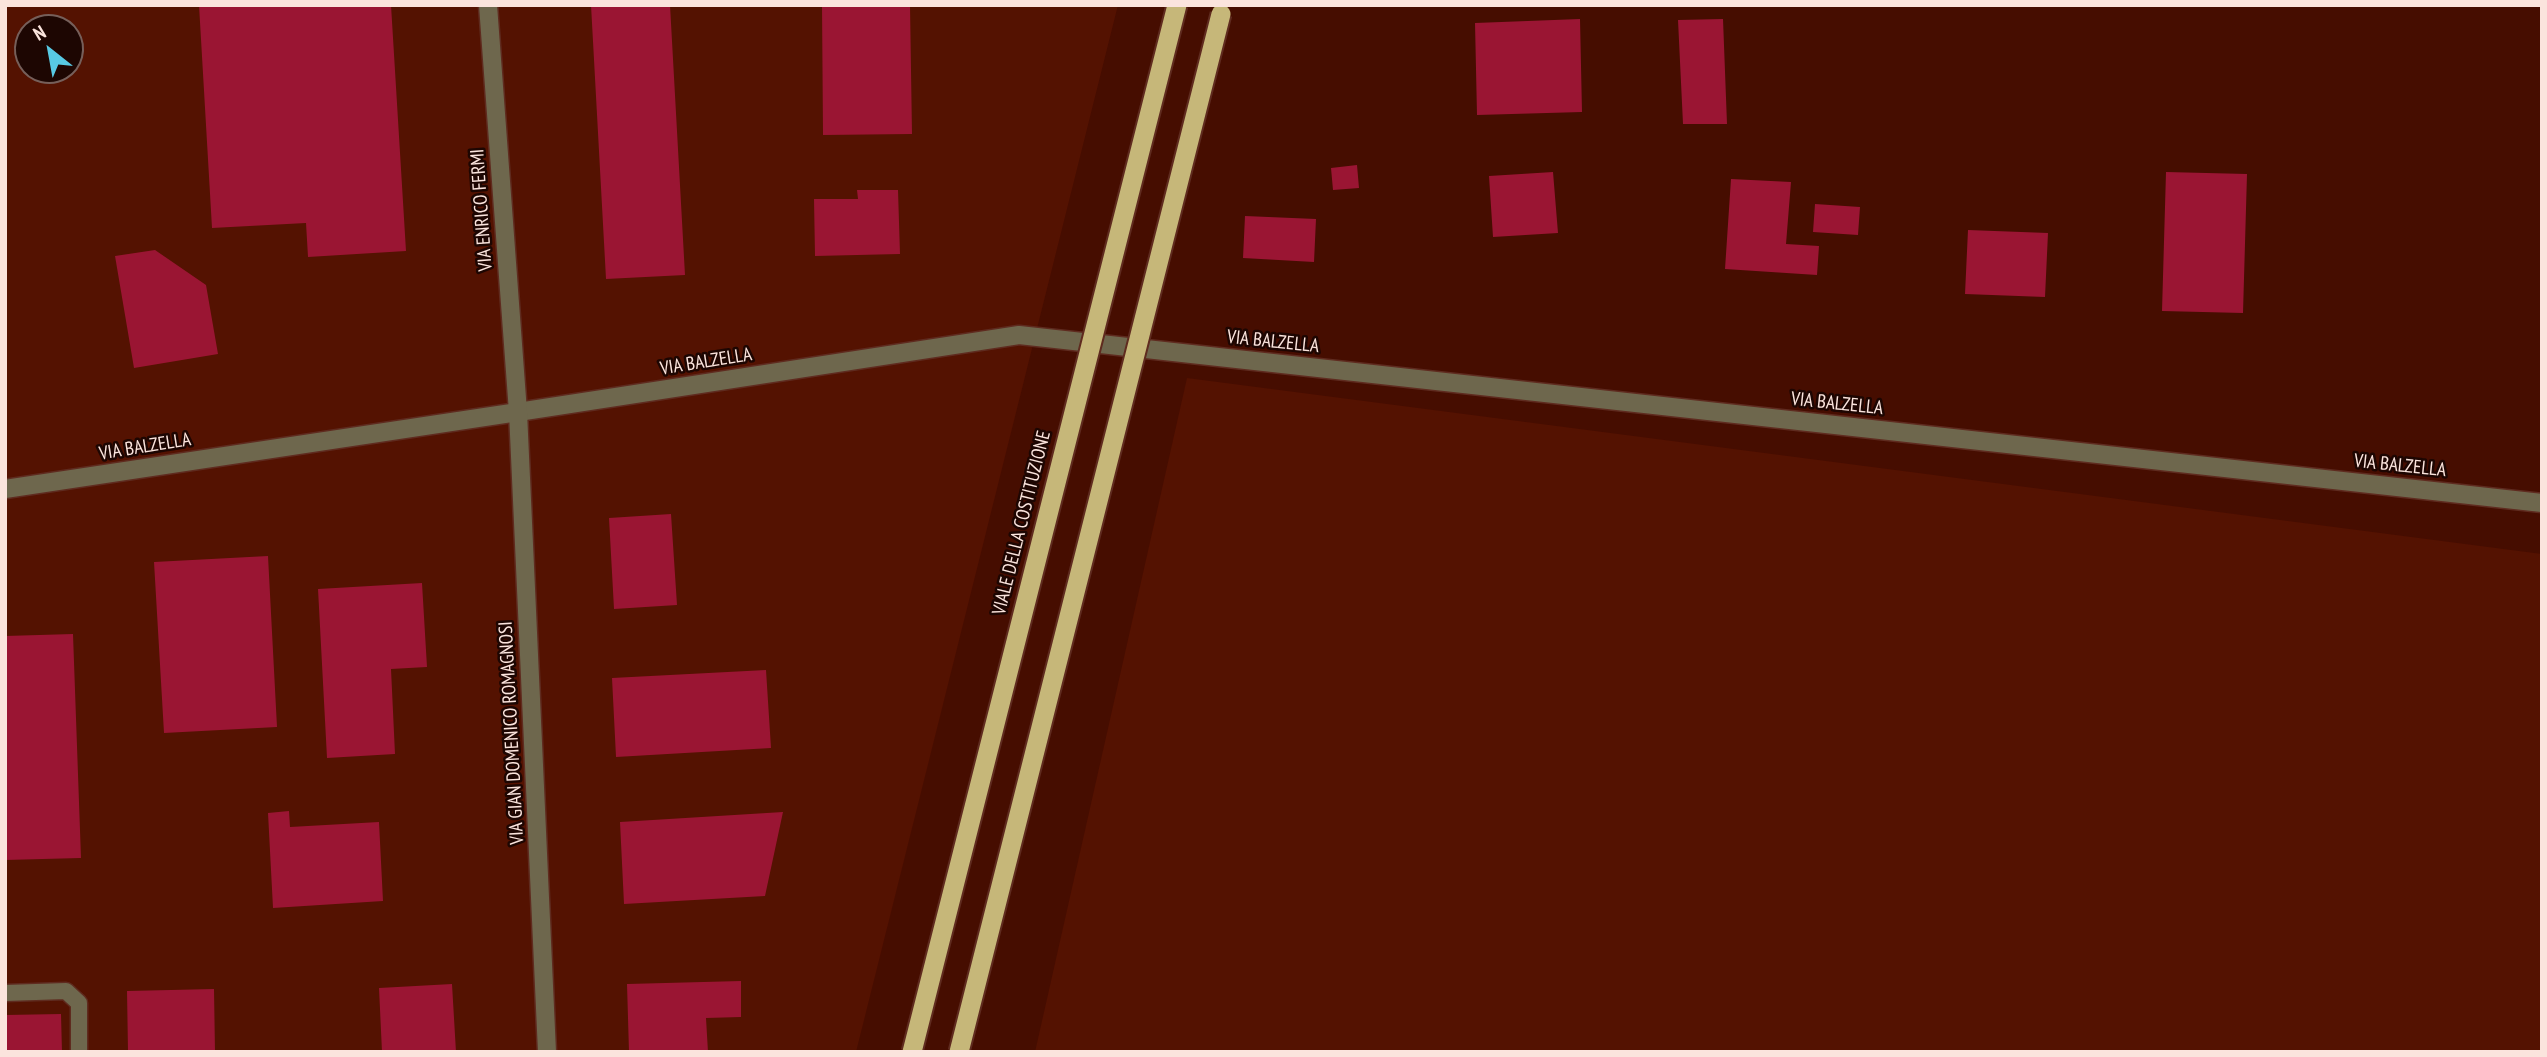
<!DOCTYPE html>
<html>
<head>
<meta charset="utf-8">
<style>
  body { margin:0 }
  #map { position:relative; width:2547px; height:1057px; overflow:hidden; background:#460d00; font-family:"PT Sans Narrow",sans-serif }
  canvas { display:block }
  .frame { position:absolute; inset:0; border:7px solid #fbe4dd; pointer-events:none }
  .north { position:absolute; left:14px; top:14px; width:70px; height:70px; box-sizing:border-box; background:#1d0602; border:2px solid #765f5a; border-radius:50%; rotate:329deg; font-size:19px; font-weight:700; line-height:28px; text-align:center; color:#fbe4dd }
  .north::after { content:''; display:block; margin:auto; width:24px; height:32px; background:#58c9e3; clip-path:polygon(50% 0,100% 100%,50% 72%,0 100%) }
</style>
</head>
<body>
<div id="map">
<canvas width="2547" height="1057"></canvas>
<div class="frame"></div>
<div class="north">N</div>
</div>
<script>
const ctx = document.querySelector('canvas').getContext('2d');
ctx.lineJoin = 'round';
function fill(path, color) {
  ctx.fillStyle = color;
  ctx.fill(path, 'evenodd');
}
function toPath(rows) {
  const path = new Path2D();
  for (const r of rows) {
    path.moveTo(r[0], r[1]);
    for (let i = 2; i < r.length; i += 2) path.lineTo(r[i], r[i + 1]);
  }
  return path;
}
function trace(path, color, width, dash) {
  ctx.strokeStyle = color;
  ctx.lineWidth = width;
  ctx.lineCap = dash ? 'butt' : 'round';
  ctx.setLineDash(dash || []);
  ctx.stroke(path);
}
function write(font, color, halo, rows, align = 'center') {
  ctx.font = font + ' "PT Sans Narrow",sans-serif';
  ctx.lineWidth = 5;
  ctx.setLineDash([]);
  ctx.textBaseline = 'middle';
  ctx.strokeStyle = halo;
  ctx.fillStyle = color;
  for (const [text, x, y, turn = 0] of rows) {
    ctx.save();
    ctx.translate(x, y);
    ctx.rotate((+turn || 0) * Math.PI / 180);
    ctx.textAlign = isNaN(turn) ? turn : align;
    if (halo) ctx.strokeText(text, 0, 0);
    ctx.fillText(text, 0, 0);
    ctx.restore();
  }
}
const built = toPath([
  [5,5,1118,5,856,1052,5,1052],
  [28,28,70,28,70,70,28,70],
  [1187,378,2542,554,2542,1052,1035,1052]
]);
const building = toPath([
  [199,5,391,5,406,251,308,257,306,223,212,228],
  [591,5,670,5,685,275,606,279],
  [822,5,910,5,912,134,823,135],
  [1580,19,1582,112,1477,115,1475,23],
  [1723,19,1727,124,1683,124,1678,20],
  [1357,165,1359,188,1333,190,1331,168],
  [1553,172,1558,233,1493,237,1489,176],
  [2166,172,2247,174,2243,313,2162,311],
  [1731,179,1791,182,1786,244,1819,246,1817,275,1725,269],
  [857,190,898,190,900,254,815,256,814,199,858,199],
  [1815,204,1860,207,1858,235,1813,232],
  [1245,216,1316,219,1314,262,1243,258],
  [1968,230,2048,233,2045,297,1965,294],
  [155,250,206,285,218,354,134,368,115,256],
  [671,514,677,605,614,609,609,518],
  [268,556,277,727,164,733,154,562],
  [422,583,427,667,391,669,395,754,327,758,318,589],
  [73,634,81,858,5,860,5,636],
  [766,670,771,748,616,757,612,678],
  [289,811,290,827,379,822,383,901,273,908,268,813],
  [783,812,765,896,624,904,620,822],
  [741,981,741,1017,706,1018,708,1052,629,1052,627,984],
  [452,984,456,1052,382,1052,379,988],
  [214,989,215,1052,128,1052,127,991],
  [61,1014,62,1052,5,1052,5,1015]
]);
const service = toPath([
  [5,993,66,991,79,1003,79,1052]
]);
const minor = toPath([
  [518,412,1019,335,2542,503]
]);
const tertiary = toPath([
  [488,5,518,412,547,1052],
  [5,489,518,412]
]);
const trunkBridge = toPath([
  [912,1052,1177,5],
  [959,1052,1221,14]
]);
const streetNames = [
  ["VIA ENRICO FERMI",482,210,-94],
  ["VIA BALZELLA",1273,342,6],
  ["VIA BALZELLA",706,362,-9],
  ["VIA BALZELLA",1837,404,6],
  ["VIA BALZELLA",145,447,-9],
  ["VIA BALZELLA",2400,466,6],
  ["VIALE DELLA COSTITUZIONE",1022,523,-76],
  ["VIA GIAN DOMENICO ROMAGNOSI",512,733,-93]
];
fill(built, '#541201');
fill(building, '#9a1533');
trace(service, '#5f2b1f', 19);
trace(minor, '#5f2b1f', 21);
trace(tertiary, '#5f2b1f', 21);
trace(service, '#6e674d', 16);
trace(minor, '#6e674d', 18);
trace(tertiary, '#6e674d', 18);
trace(trunkBridge, '#5f2b1f', 23, []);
trace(trunkBridge, '#c6b779', 19);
write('19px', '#fbe4dd', '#1d0602', streetNames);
</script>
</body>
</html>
